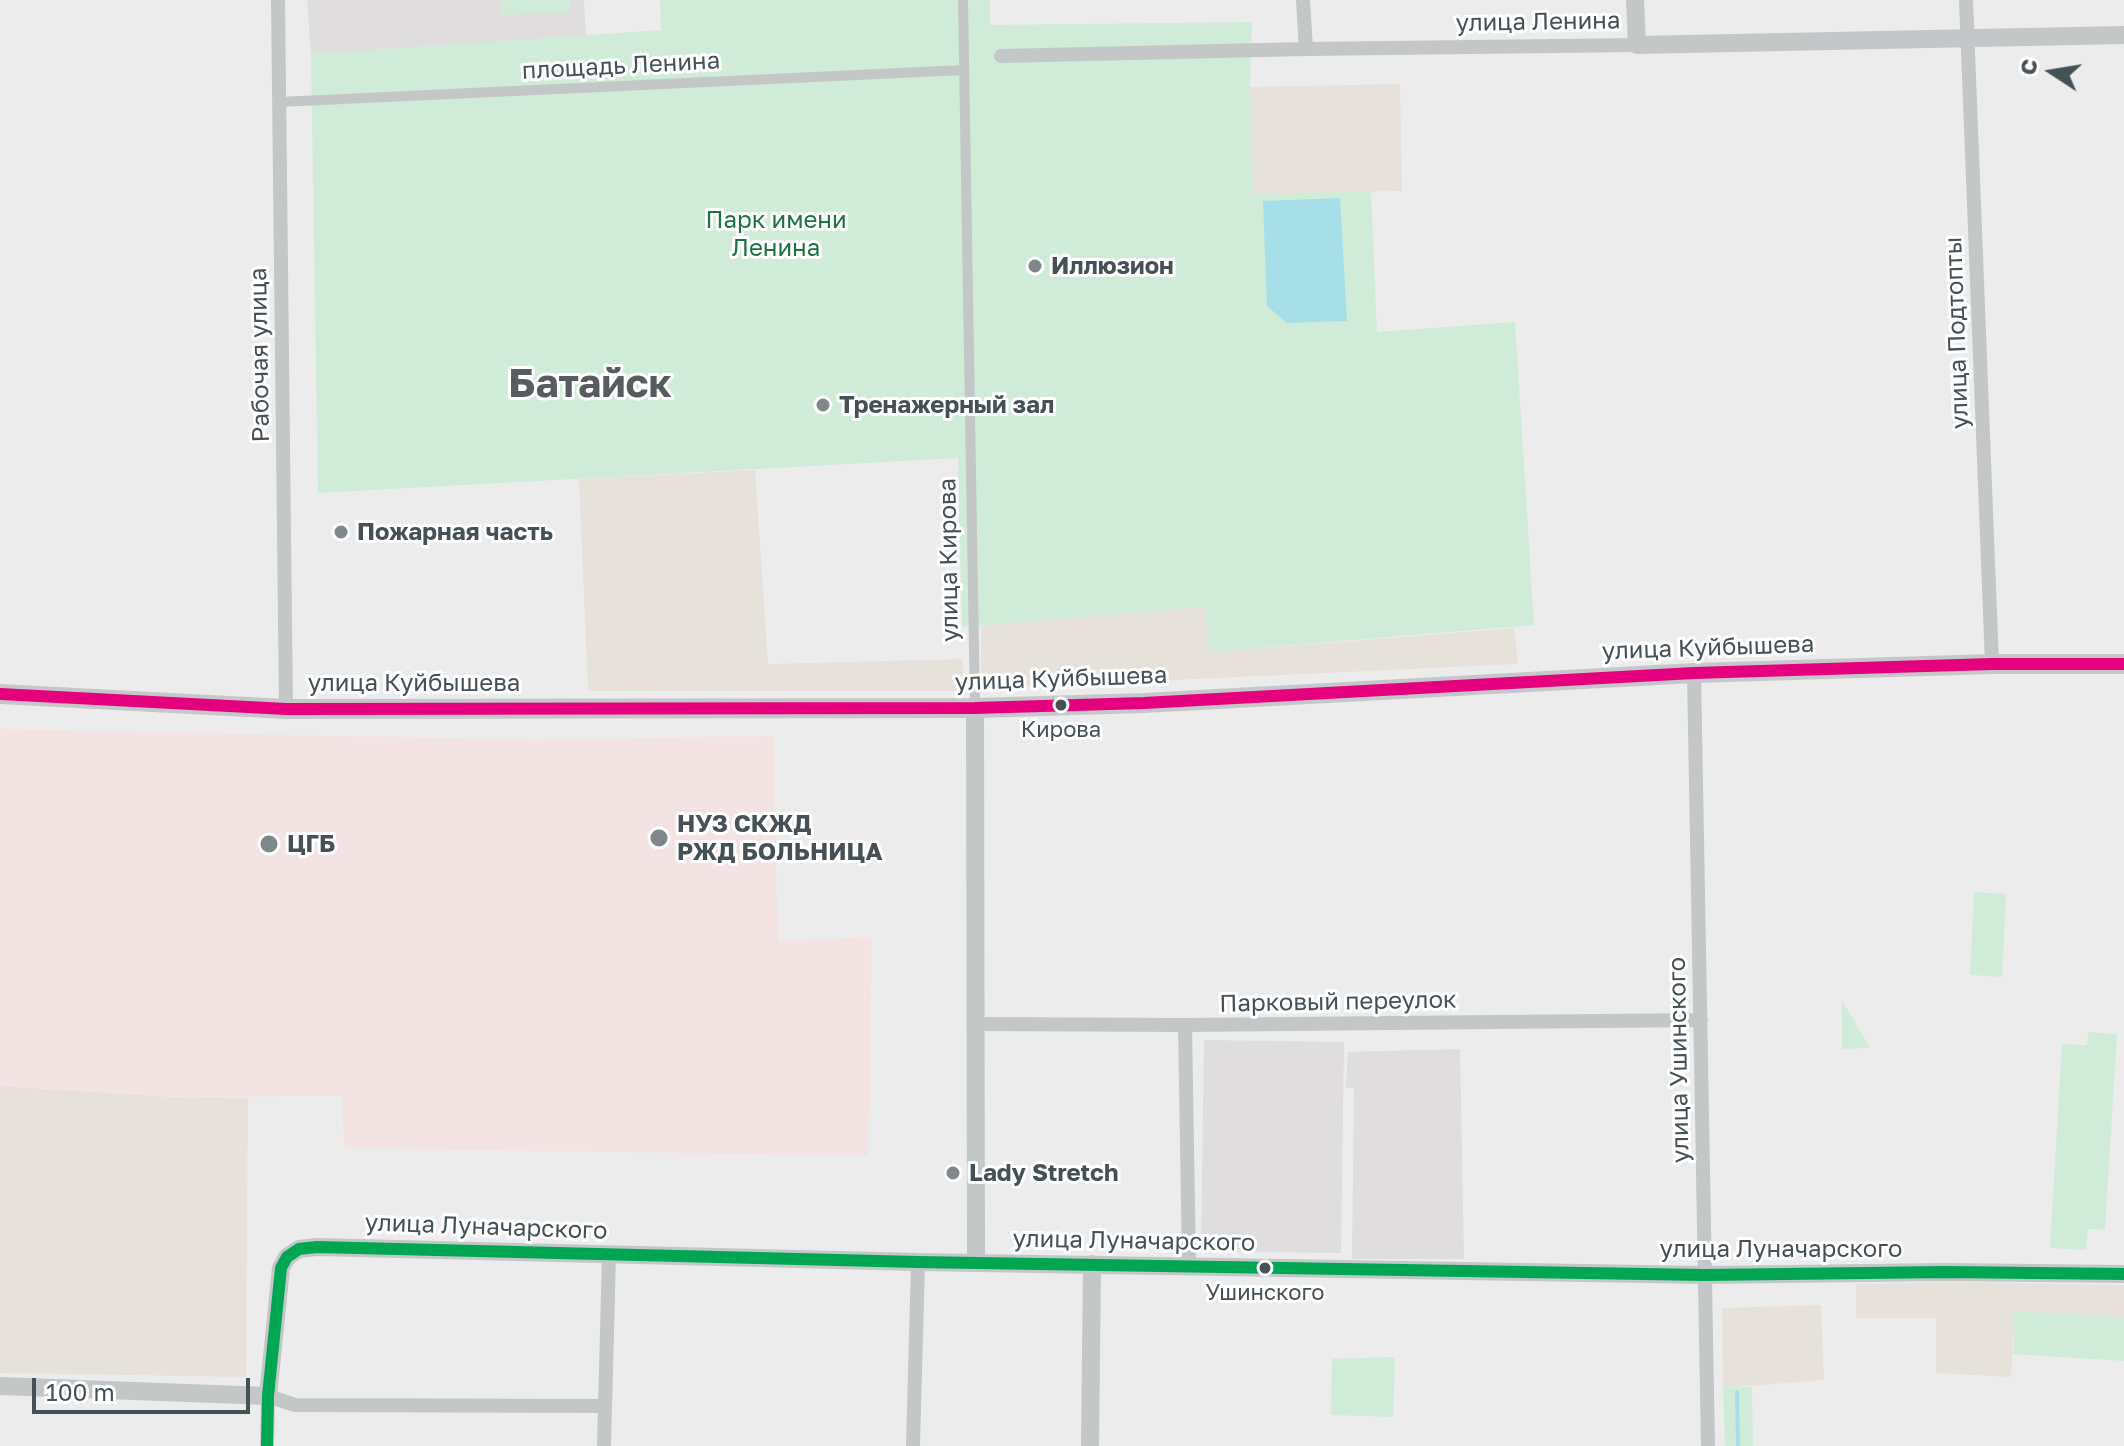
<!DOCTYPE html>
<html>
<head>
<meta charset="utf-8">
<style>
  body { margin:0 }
  #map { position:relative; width:2124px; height:1446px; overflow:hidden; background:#edecec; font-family:"Golos Text",sans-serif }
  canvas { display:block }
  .north { position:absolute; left:2012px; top:32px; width:80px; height:80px; -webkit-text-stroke:6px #fff; paint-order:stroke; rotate:282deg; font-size:22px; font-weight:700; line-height:32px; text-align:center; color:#455057 }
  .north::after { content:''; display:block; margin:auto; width:28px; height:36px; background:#455057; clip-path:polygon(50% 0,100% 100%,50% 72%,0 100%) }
  .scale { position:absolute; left:32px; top:1378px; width:218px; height:36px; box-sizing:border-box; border:4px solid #455057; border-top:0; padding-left:10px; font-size:24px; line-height:28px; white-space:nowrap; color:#455057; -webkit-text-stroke:6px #fff; paint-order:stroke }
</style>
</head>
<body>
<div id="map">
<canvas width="2124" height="1446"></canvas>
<div class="north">С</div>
<div class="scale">100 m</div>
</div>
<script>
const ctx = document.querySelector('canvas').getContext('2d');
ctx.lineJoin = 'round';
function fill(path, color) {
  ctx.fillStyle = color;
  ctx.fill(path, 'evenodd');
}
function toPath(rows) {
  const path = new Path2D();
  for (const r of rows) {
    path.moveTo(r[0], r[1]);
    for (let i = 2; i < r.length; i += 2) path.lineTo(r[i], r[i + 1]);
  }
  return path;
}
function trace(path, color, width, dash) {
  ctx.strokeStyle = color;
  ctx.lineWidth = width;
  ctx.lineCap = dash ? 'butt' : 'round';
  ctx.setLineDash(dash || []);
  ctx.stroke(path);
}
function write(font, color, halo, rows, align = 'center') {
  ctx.font = font + ' "Golos Text",sans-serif';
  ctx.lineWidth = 6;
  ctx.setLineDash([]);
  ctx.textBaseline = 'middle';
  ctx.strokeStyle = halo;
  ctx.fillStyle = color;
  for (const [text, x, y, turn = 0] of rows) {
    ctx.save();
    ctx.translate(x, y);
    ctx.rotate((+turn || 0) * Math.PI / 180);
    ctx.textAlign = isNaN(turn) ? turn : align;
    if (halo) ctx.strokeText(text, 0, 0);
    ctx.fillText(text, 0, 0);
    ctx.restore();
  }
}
const commercial = toPath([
  [1400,84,1402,191,1252,194,1250,87],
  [755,470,768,664,962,659,965,691,588,691,579,479],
  [1205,607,1210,652,1514,628,1518,664,981,689,981,625],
  [0,1086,175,1097,248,1098,246,1377,0,1373],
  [1958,1282,2124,1285,2124,1337,2013,1339,2011,1377,1936,1373,1936,1318,1856,1318,1856,1284],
  [1821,1305,1824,1380,1723,1388,1722,1308]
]);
const education = toPath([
  [307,0,584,0,586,36,311,54],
  [1204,1040,1344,1042,1341,1253,1201,1251],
  [1460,1049,1464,1259,1352,1259,1354,1088,1346,1088,1348,1052]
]);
const medical = toPath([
  [0,729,536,740,773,736,778,941,872,937,868,1156,344,1148,342,1096,175,1097,0,1086]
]);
const green = toPath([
  [501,0,570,0,570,13,502,15],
  [660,0,990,0,990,25,1252,22,1250,87,1253,194,1371,191,1377,332,1515,322,1534,625,1209,652,1205,607,962,627,958,458,318,493,311,54,661,30],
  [1974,892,2006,894,2002,977,1970,975],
  [1842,1000,1870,1048,1842,1049],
  [2088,1032,2117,1034,2105,1230,2088,1229,2086,1250,2050,1248,2062,1044,2087,1045],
  [2012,1311,2124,1317,2124,1361,2013,1354,2015,1332],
  [1395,1357,1393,1417,1331,1415,1332,1359],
  [1752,1387,1753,1446,1725,1446,1723,1388]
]);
const water = toPath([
  [1340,198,1347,321,1287,323,1267,306,1263,201]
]);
const stream = toPath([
  [1737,1392,1738,1446]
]);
const pedestrian = toPath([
  [963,0,975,708],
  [279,102,964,70]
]);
const minor = toPath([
  [278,0,286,709],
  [1303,0,1306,49],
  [1966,0,1992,664],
  [1001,56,1306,49,1637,45],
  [1694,673,1708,1446],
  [976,1024,1185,1025,1701,1020],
  [1185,1025,1189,1266],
  [267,1446,268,1396,295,1405,605,1406],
  [604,1446,609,1255],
  [913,1446,918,1262]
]);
const tertiary = toPath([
  [1635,0,1637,45,2124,35],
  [975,708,976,1263],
  [0,1386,268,1396,281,1268,287,1257,299,1249,317,1247,918,1262,1705,1275,1946,1272,2124,1274],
  [1090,1446,1092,1264]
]);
const secondary = toPath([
  [0,694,286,709,975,708,1144,703,1694,673,1992,664,2124,664]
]);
const bus1 = toPath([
  [0,694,286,709,975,708,1144,703,1694,673,1992,664,2124,664]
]);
const bus2 = toPath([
  [267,1446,268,1396,281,1268,287,1257,299,1249,317,1247,918,1262,1705,1275,1946,1272,2124,1274]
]);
const markers = [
  [1035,266,8,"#80878b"],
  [823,405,8,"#80878b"],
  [341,532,8,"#80878b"],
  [1061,705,7,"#455057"],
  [659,838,10,"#80878b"],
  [269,844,10,"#80878b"],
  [953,1173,8,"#80878b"],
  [1265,1268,7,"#455057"]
];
const busNames = [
  ["Кирова",1061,730],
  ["Ушинского",1265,1293]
];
const streetNames = [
  ["улица Ленина",1538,22,-1],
  ["площадь Ленина",621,66,-3],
  ["улица Подтопты",1957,333,-92],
  ["Рабочая улица",260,355,-91],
  ["улица Кирова",949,560,-91],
  ["улица Куйбышева",1708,648,-2],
  ["улица Куйбышева",1061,679,-2],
  ["улица Куйбышева",414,683],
  ["Парковый переулок",1338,1002,-1],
  ["улица Ушинского",1679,1060,-91],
  ["улица Луначарского",486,1227,2],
  ["улица Луначарского",1134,1241,1],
  ["улица Луначарского",1781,1249]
];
const parkNames = [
  ["Парк имени",776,220],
  ["Ленина",776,248]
];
const poiNames = [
  ["Иллюзион",1051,266],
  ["Тренажерный зал",839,405],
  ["Пожарная часть",357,532],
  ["НУЗ СКЖД",677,824],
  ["РЖД БОЛЬНИЦА",677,852],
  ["ЦГБ",287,844],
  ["Lady Stretch",969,1173]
];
const townNames = [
  ["Батайск",590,384]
];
fill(commercial, '#e6e2db');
fill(education, '#dfddde');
fill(medical, '#f3e3e3');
fill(green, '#d1ebd9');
fill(water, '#a7dfe8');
trace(stream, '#a7dfe8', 4);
trace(pedestrian, '#c3c7c8', 10);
trace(minor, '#c3c7c8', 14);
trace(tertiary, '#c3c7c8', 18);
trace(secondary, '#c5c8ca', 20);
trace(bus1, '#e5007d', 12);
trace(bus2, '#00a651', 12);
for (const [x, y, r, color] of markers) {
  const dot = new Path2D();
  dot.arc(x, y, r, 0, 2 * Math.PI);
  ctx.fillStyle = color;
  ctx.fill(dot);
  trace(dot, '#fff', 3);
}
write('22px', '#455057', '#fff', busNames);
write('24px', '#455057', '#fff', streetNames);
write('24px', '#1b7340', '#fff', parkNames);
write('bold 24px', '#455057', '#fff', poiNames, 'left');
write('bold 40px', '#585c60', '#fff', townNames);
</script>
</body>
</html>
